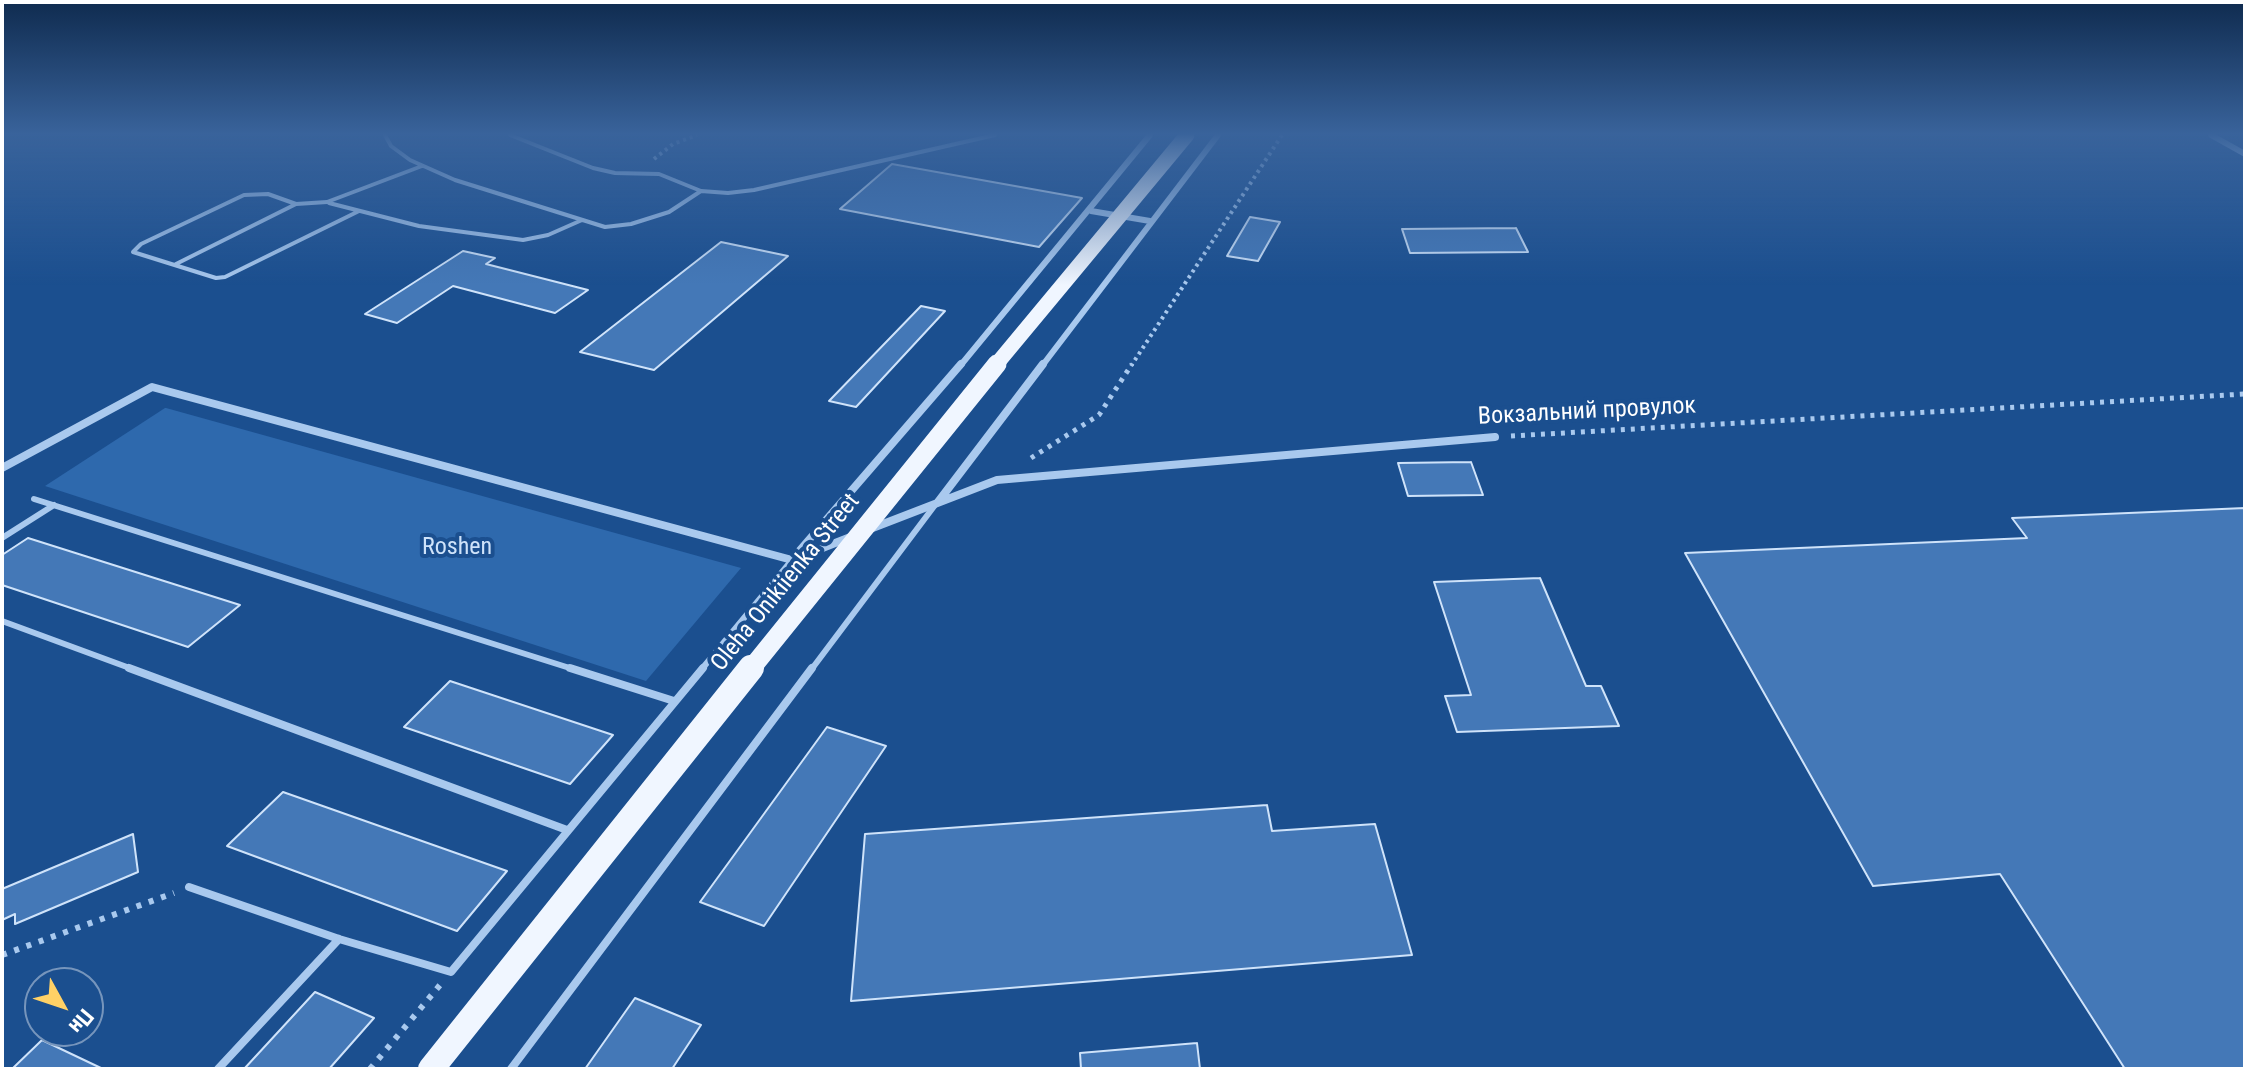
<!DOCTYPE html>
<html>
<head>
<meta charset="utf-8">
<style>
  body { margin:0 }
  #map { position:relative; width:2247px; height:1071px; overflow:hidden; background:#1b4f8f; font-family:"Roboto Condensed",sans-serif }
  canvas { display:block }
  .frame { position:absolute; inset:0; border:4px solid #fff; pointer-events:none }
  .north { position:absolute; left:24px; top:967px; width:80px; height:80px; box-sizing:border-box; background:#1b4f8f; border:2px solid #7695bc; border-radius:50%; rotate:130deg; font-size:22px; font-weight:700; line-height:32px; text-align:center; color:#fff }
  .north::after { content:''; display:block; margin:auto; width:28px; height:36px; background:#ffd166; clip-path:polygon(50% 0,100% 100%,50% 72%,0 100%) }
</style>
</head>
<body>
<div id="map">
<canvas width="2247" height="1071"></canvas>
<div class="frame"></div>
<div class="north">Пн</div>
</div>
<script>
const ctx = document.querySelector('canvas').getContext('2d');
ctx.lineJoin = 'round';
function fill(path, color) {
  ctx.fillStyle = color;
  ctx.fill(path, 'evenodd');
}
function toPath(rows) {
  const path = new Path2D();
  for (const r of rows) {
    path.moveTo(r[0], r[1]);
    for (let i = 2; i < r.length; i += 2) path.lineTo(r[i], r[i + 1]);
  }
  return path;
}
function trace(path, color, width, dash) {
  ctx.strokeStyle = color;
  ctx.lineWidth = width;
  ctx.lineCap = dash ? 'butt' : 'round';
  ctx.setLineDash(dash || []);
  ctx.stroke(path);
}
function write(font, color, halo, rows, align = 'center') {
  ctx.font = font + ' "Roboto Condensed",sans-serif';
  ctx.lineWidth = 8;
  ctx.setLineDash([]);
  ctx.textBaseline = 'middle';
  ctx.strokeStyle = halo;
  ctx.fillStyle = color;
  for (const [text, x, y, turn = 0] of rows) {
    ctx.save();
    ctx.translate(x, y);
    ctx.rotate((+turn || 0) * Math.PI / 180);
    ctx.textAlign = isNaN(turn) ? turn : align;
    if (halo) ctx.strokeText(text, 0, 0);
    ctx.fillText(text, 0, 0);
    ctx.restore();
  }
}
const green = toPath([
  [165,408,166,408,741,568,646,681,45,486]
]);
const building = toPath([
  [892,164,1082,198,1039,247,840,209,892,164],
  [1250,217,1280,222,1258,261,1227,256,1250,217],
  [1516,228,1528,252,1410,253,1402,229,1516,228],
  [721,242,788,256,654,370,580,352,721,242],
  [463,251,495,258,486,264,588,290,555,313,453,286,397,323,365,314,463,251],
  [921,306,945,311,856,407,829,401,921,306],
  [1471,462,1483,495,1408,496,1398,463,1471,462],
  [2245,508,2245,1069,2125,1069,2000,874,1873,886,1685,553,2027,538,2012,518,2245,508],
  [28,538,240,605,188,647,2,585,2,555,28,538],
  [1540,578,1586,686,1601,686,1619,726,1457,732,1445,696,1471,695,1434,582,1540,578],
  [450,681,613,735,570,784,404,727,450,681],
  [827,727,886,746,764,926,700,902,827,727],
  [283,792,507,871,457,931,227,846,283,792],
  [1267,805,1272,831,1375,824,1412,955,851,1001,865,834,1267,805],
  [133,834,138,872,15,924,15,914,2,920,2,889,133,834],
  [315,992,374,1018,329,1069,244,1069,315,992],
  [635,998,701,1025,672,1069,585,1069,635,998],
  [42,1040,103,1069,12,1069,42,1040],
  [1197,1043,1200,1069,1081,1069,1080,1053,1197,1043]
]);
const pathFar2 = toPath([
  [654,159,673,144,697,135],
  [1131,366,1282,135]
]);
const pathFar1 = toPath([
  [1511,436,2245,394],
  [1031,458,1099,415,1132,364]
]);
const path = toPath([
  [2,955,174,893],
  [370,1069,440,985]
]);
const laneFar2 = toPath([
  [385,135,391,146,410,160,455,180,605,227,631,224,669,212,701,191,728,193,754,190,995,135],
  [510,135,593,168,615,173,659,174,701,191],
  [329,203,419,226,523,240,548,235,582,220],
  [296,204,268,194,244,195,141,244,133,252,216,278,225,277,359,211],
  [176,264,296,204,327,202,422,166]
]);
const laneFar1 = toPath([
  [34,499,576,670],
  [2,538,54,505],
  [2,621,135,670],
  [701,670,792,560],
  [811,670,935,505]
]);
const lane = toPath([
  [129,668,567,830],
  [570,668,674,701],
  [189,887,339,939,451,972,703,668],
  [218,1069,339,939],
  [511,1069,812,668]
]);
const streetFar1 = toPath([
  [2211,135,2245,154],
  [1091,211,1150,221],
  [960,366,1150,135],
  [1042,366,1218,135]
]);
const street = toPath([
  [2,468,152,387,792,560,853,536],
  [938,502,1043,364],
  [870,529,997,480,1495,437],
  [795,556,961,364]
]);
const primaryBridgeFar2 = toPath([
  [995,366,1187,135]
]);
const primaryBridgeFar1 = toPath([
  [750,670,997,364]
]);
const primaryBridge = toPath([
  [431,1069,751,668]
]);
const streetNames = [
  ["Вокзальний провулок",1587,412,-3],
  ["Oleha Onikiienka Street",786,583,-51]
];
const parkNames = [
  ["Roshen",457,548]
];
fill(green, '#2e69ad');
fill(building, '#4478b7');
trace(building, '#cfe3fa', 2);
trace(pathFar2, '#a9c9ee', 4, [3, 4]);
trace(pathFar1, '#a9c9ee', 5, [4, 6]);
trace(path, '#a9c9ee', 6, [5, 8]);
trace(laneFar2, '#a9c9ee', 4);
trace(laneFar1, '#a9c9ee', 6);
trace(lane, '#a9c9ee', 8);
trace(streetFar1, '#a9c9ee', 6);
trace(street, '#a9c9ee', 8);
trace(primaryBridgeFar2, '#f0f6ff', 15);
trace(primaryBridgeFar1, '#f0f6ff', 19);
trace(primaryBridge, '#f0f6ff', 26);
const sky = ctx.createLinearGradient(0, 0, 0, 285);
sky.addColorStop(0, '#0f2b4f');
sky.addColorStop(0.47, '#39639b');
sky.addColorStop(1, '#39639b00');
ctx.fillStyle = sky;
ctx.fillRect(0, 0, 2247, 285);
write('24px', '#fff', '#1b4f8f', streetNames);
write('24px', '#cfe3fa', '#1b4f8f', parkNames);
</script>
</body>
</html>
